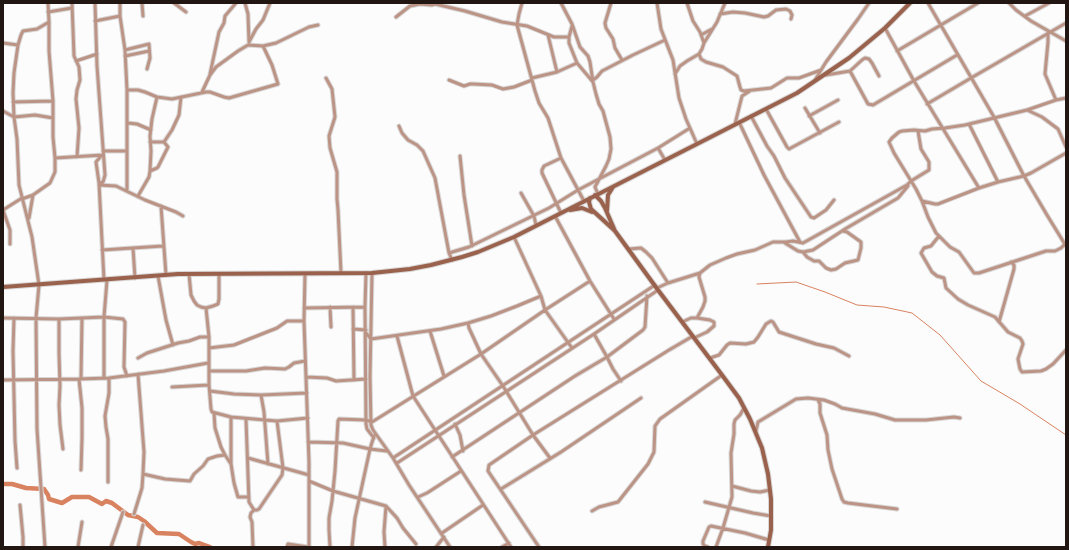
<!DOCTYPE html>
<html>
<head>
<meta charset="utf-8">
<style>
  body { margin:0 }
  #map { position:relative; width:1069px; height:550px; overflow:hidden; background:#fcfcfc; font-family:"IBM Plex Sans",sans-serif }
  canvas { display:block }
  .frame { position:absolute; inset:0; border:4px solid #211612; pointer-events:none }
</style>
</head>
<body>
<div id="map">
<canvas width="1069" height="550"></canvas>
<div class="frame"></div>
</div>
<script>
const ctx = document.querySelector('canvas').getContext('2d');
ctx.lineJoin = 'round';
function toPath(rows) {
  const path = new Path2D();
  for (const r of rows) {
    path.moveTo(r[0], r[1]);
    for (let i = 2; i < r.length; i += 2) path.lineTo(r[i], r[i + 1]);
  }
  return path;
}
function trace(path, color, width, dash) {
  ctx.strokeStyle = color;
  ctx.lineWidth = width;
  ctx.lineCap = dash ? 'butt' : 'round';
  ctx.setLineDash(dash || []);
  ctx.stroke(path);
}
const stream = toPath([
  [757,284,796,282,825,292,857,305,884,307,912,313,940,335,981,381,1020,404,1066,435]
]);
const river = toPath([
  [3,484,12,484,26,488,44,489,48,495,49,499,62,503,72,497,89,497,102,504,106,501,112,503,128,515,138,517,144,521,157,533,179,534,191,542,195,544,199,543,210,547]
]);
const street = toPath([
  [72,3,74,56,79,67,80,80,77,90,76,99,79,128,77,157],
  [95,3,97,66,105,175,103,182,99,183,104,280],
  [120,3,120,16,125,50,127,90,127,191],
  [142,3,143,16],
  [174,3,186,12],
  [245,3,248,14,249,42],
  [522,3,519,14,517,25,535,91,539,103,548,118,561,158,584,201],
  [561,3,572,24,580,47,588,56,590,62,593,82,596,94,599,104,603,111,610,137,611,149,609,159,606,166,595,187,598,194],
  [611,3,605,23,606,28,613,39,615,48,622,60],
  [657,3,661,29,673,60,679,98,686,119,697,144],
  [687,3,693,21,700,32,704,43],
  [928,3,994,117,1024,176,1047,215,1066,246],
  [1009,3,1016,10,1031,21,1066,41],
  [48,12,72,8],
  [720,14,733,12,745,13,764,17,768,16,776,10,786,9,790,11,792,15,791,19],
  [1025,16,1049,3],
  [396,17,410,6,420,4,432,5,435,4,465,11,502,22,527,26,554,37,569,37],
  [95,21,120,16],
  [572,26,569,37,569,43,577,63,593,82],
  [885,28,914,81,979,188],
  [1048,33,1048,42,1045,74,1056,100],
  [548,35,557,72],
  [701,35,712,29],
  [249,42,256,29,263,20,270,3],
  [3,43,18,45],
  [125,50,149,44,150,58,147,69],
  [897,51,978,3],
  [699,54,701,59,706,62,723,67,737,76,740,87,741,90,744,91,771,88,787,78,799,78,821,70],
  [125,56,149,51],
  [76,61,97,54],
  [850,71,868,104,873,105,957,55],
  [210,74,219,32,224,23,225,16,236,3],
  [675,74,680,66,687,61,699,54,702,49,704,43,717,22,725,3],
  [826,75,850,71,862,60,865,58,869,59,872,63,879,76],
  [326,78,332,89,335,117,329,136,330,148,337,172,337,199,338,210,341,273],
  [532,78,557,72,577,63],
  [449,80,464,86,470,84,473,84,492,85,503,89,514,87,532,80],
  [593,80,597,77,602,71,633,55,665,40],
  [815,80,826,62,858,19,869,3],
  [127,90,138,90,145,92,157,97,172,99,206,92,210,92,224,97,229,98,278,84,272,65,263,46],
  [202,92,210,75,216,67,238,51,248,45,263,46,276,43,309,27,318,25],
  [13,102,53,101],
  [927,104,971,78,1066,23],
  [805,108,820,133],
  [766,109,787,147,789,149,839,122],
  [1027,110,1042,117,1058,129,1066,147],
  [3,111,14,117,35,115,53,118],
  [751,116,767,146,774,156,785,178,811,217,814,218,826,210,834,200],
  [809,116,838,100],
  [739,122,764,175,800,242],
  [128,123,137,124,151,130],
  [735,124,742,96,750,91],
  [969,124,998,182],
  [399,126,402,133,408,140,417,145,423,151,435,178,449,253,452,260],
  [164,142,172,130,179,115,181,97],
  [658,148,665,160],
  [103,151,127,151],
  [460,156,464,195,472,246],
  [55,158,103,155],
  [561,158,544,166,542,170,542,173,561,213],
  [150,171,157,168,158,167,168,147,164,142,150,142],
  [99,183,96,162,101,156],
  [99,185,116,186,145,200,176,212,183,216],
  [521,193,534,216,536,225],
  [138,196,149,177,150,171,151,151,150,136,152,119,157,97],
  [22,199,33,195,50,183,55,172,55,158,53,137,53,101,49,51,49,22],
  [922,201,935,204,938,204,979,188,998,182,1024,176,1031,173,1066,153],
  [161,206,166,275],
  [3,210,10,230,10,244],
  [3,210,22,198],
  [555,216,590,281,614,319],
  [29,218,33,195],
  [939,236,931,246,924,248,921,253,932,272,937,276,944,278,946,288,958,299,968,305,995,317,1008,332,1020,338,1022,341,1023,344,1018,359,1020,369,1022,372,1041,371,1046,369,1053,364,1066,350],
  [514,237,541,296,545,310,572,348],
  [785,243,798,251,803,252,813,250,845,229,898,198,908,186],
  [1065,244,1061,248,1055,251,1046,251,979,273,974,273,959,252,950,247,936,233,928,217,922,201,916,189,894,153,889,142,892,138,899,132,902,131,914,130,925,131,932,129,945,128,965,125,1027,110,1056,100,1066,98],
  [133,248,135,278],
  [629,249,641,248,646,252,652,258,668,283,700,273,710,265,726,258,737,254,755,250,773,242,786,242,793,241,803,243,907,185,911,181,929,170,929,162,921,149,918,131],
  [102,250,163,246],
  [803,252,807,257,814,261,819,261,826,268,831,270,836,269,845,263,858,260,861,248,861,242,847,232,843,231],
  [449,253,469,247,549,208,578,190,658,148,690,128],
  [366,273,365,307,366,424,367,429,374,438],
  [372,273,370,377,371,425,373,430,393,458,409,485,450,547],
  [189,274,191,295,194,301,197,305,201,307,206,308,213,306,218,304,219,299,219,274],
  [305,274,304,321,309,462,309,547],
  [158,276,166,320,173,345],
  [657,288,668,283],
  [330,307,331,327],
  [353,307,354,380],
  [206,308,209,337,209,385,211,409,212,412,231,417,277,421,308,418],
  [304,308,365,307],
  [3,318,59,319,104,317,123,319,125,322,124,367,127,376],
  [14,318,13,351,15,441,17,468],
  [59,319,59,353,60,386,59,405,60,425,63,449],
  [682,322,691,318,697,318,703,307,705,301,705,297,699,277,700,273],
  [999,322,1014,269,1014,265,1011,262],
  [468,323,469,328,481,354,503,386,533,435,550,458],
  [353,329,366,330],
  [430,331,444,376],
  [366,333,371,339,441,329,468,323,491,316,517,306,541,296],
  [397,336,413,396,511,547],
  [694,338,707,332,714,326,714,322,710,320,697,318],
  [209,348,234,345,277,328,287,321,304,321],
  [138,358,147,353,178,343,189,341,200,337,209,337],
  [710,358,719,355,727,345,730,343,746,344,754,342,758,337,766,324,771,321,773,322,779,332,816,344,834,348,849,356],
  [209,371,246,371,265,368,285,369,289,367,294,363,305,361],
  [306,377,327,378,336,381,366,379],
  [104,378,104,317,107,280],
  [79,379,82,408,82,438,81,470],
  [81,379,82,318],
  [3,380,79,379,109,378,164,371,208,363],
  [621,381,613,369,607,357,643,330,645,327,647,296],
  [172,387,209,385],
  [210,391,234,394,261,395,307,393],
  [261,395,264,412,268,464],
  [818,400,820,404,820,413,827,435,828,450,832,469,842,499,844,502,848,503,897,509],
  [214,413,215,428,221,447,225,455,231,464],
  [231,417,231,464,234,483,238,497,249,497],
  [246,419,249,502,254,510],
  [455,424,460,435,463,451],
  [756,431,758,422,796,399,808,398,824,400,835,404,842,408,875,414,895,420,926,420,954,417,960,418],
  [308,442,343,443,370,449,387,451],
  [452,457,575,376,607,357,594,334],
  [248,458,309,475],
  [393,458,655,285],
  [397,463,594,334,658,290],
  [143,474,165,479,190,481,194,474,203,466,208,459,217,456,225,455],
  [309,481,333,491,386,506,397,518,403,528,416,544],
  [108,482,108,439,106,427,105,416,109,393,109,378],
  [732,486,751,491,760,492,770,490],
  [501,489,561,452,641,398],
  [418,497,427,493,461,471],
  [705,502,753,513,771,516],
  [20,505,23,537,23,547],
  [592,511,599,507,618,502,648,464,654,452,655,426,660,419,722,375],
  [134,514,142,488,143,474,144,452,138,374],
  [442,533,483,505],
  [45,547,37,429,36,318,39,285,32,237,19,185,17,139,14,117,13,93,14,73,18,45,21,35,23,31,37,29,49,22,48,3],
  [78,547,82,522],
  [111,547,123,512],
  [138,547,143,525],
  [253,547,252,522,250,517,251,513,254,510,257,510,259,509,282,475,283,468,277,421],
  [287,547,288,544,308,547],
  [330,547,329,530,329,518,332,501,335,471,338,421,339,419,366,420,372,422,481,354,545,310,590,281],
  [352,547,355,518,370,449,374,436],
  [385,547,384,532,386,506],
  [436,547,444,537],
  [502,547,509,543],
  [539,547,488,471,489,465,533,435,669,350,693,336],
  [708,547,705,546,703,544,703,541,709,527,711,526,745,533,769,540],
  [716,547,723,528,732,497,731,453,734,434,734,424,735,420,740,415,744,408]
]);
const secondary = toPath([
  [595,195,601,201,605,208,615,231,658,290,722,375,739,398,750,419,762,448,768,474,771,499,771,530,768,547],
  [590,198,589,202,591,209,614,230],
  [570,210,582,208,592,212],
  [607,211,608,195,613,187],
  [3,287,178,274,372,273,410,269,431,265,462,257,478,252,514,237,697,144,797,93,849,58,885,28,910,3]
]);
trace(stream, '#d8825f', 1);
trace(river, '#d8825f', 4.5);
trace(street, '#d9d7d7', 5);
trace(secondary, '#d9d7d7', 6);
trace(street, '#bc9485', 3);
trace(secondary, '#9a624c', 4);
</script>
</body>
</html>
